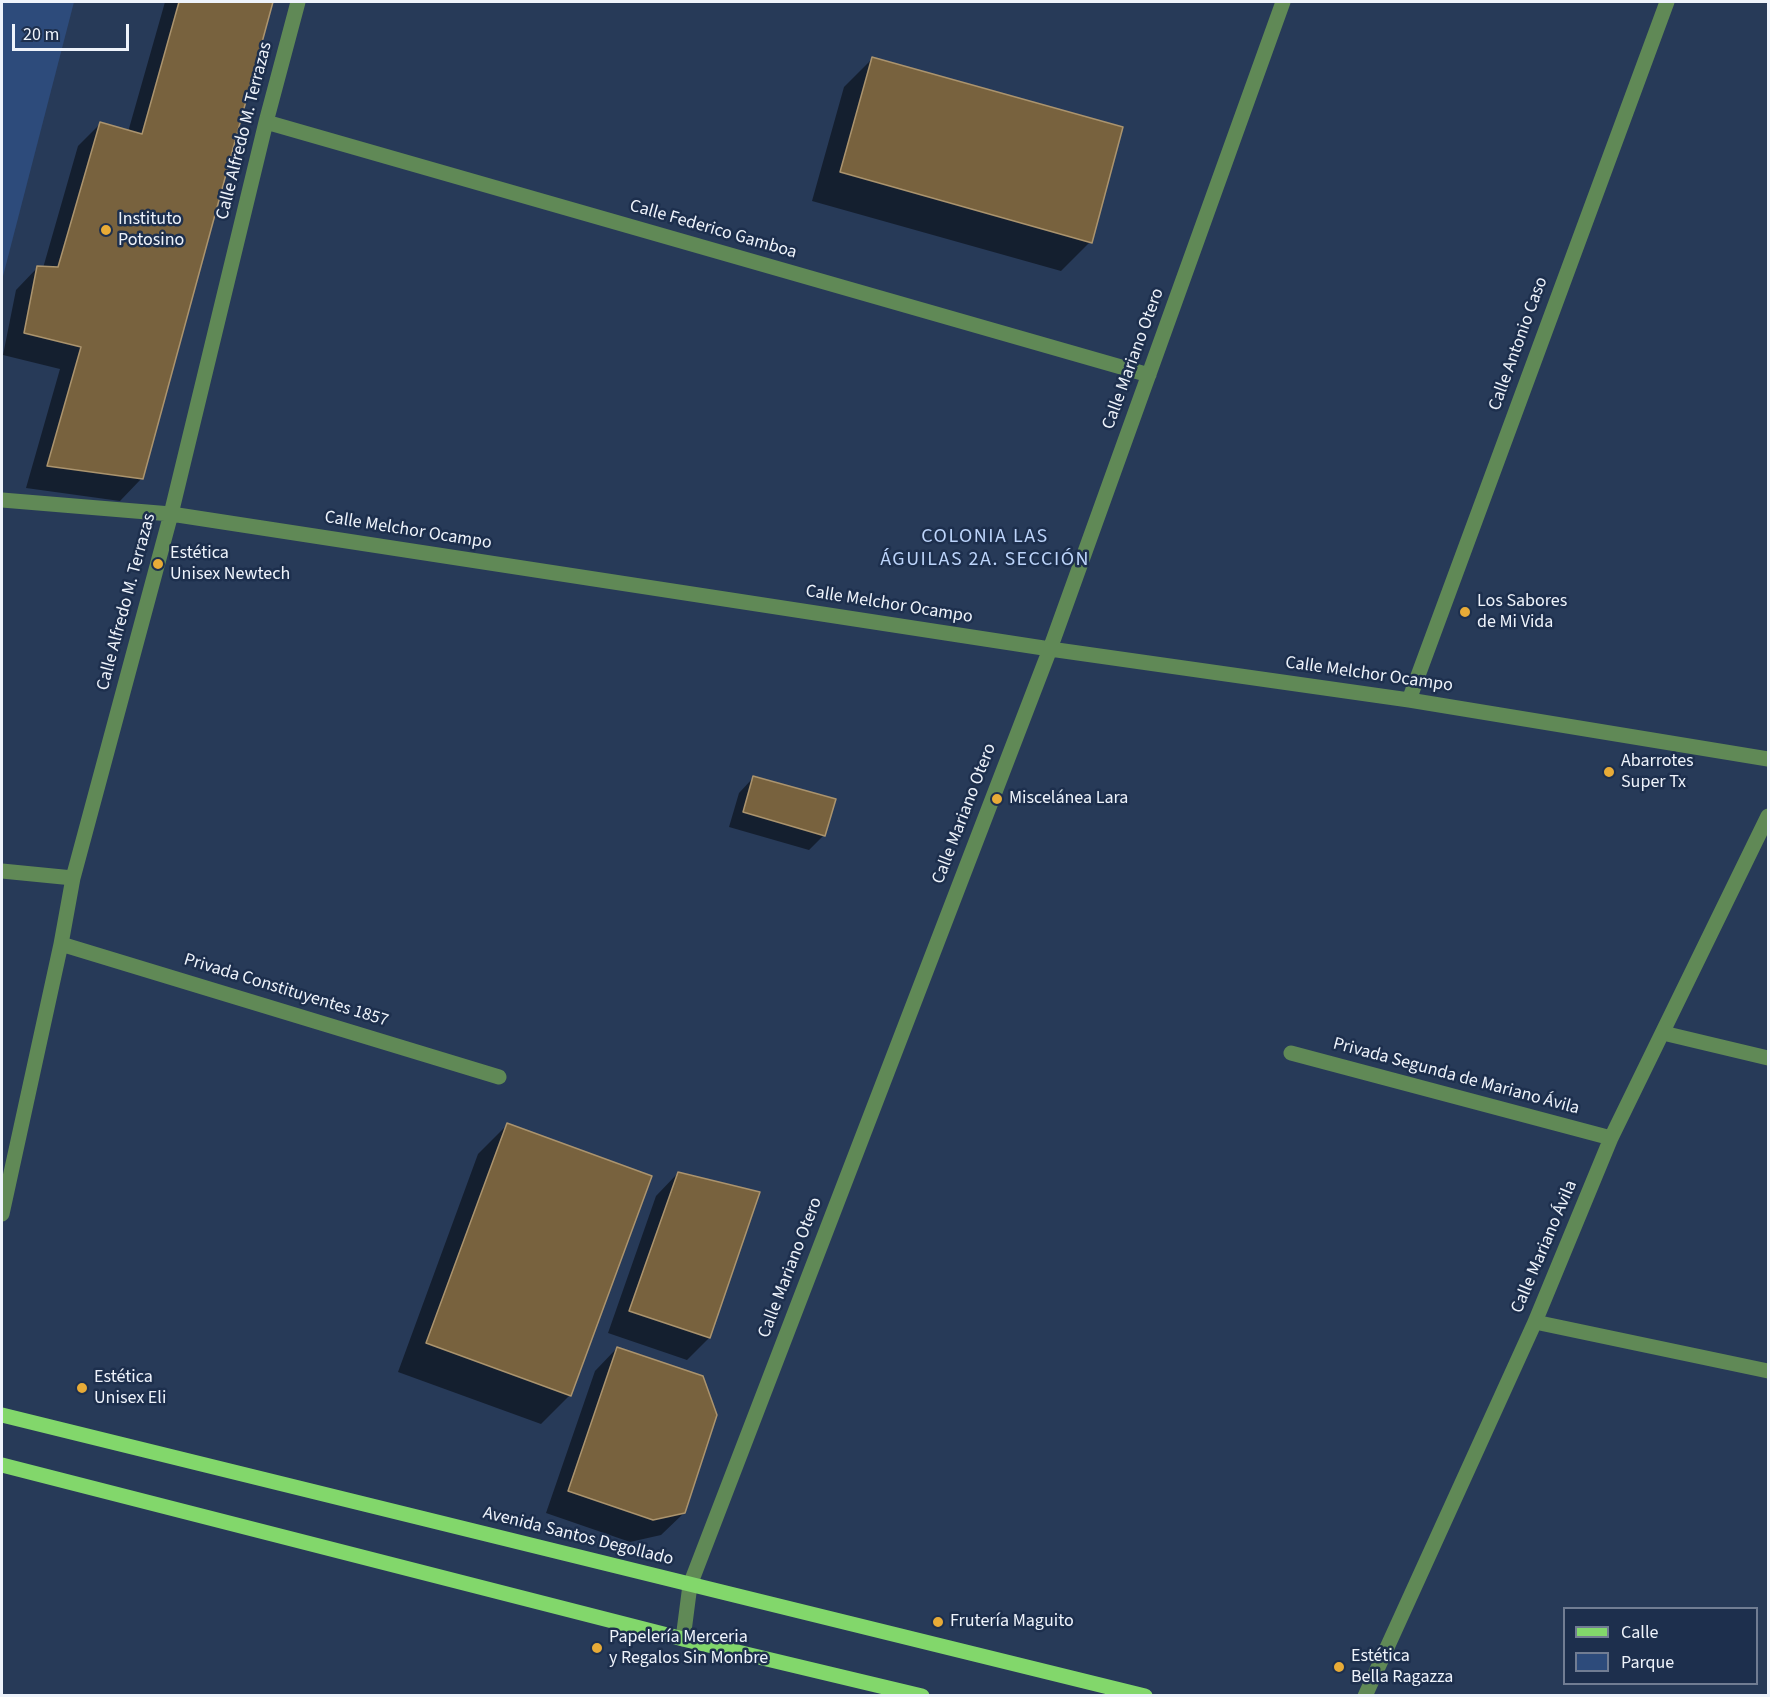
<!DOCTYPE html>
<html>
<head>
<meta charset="utf-8">
<style>
  body { margin:0 }
  #map { position:relative; width:1770px; height:1697px; overflow:hidden; background:#273a58; font-family:"Source Sans 3",sans-serif }
  canvas { display:block }
  .frame { position:absolute; inset:0; border:3px solid #eef3fb; pointer-events:none }
  .legend { position:absolute; left:1563px; top:1607px; width:195px; height:78px; box-sizing:border-box; background:#1d2f4d; border:2px solid #717d93; margin:0; padding:8px 10px; list-style:none; font-size:18px; color:#eef3fb }
  .legend li { display:flex; align-items:center; gap:12px; height:30px }
  .legend b { width:30px; border:2px solid #717d93 }
  .scale { position:absolute; left:12px; top:24px; width:117px; height:27px; box-sizing:border-box; border:3px solid #eef3fb; border-top:0; padding-left:8px; font-size:18px; line-height:21px; white-space:nowrap; color:#eef3fb; -webkit-text-stroke:4px #1d2f4d; paint-order:stroke }
</style>
</head>
<body>
<div id="map">
<canvas width="1770" height="1697"></canvas>
<div class="frame"></div>
<ul class="legend">
<li><b style="height:8px;background:#82d76b"></b>Calle</li>
<li><b style="height:16px;background:#2d4b7b"></b>Parque</li>
</ul>
<div class="scale">20 m</div>
</div>
<script>
const ctx = document.querySelector('canvas').getContext('2d');
ctx.lineJoin = 'round';
function fill(path, color) {
  ctx.fillStyle = color;
  ctx.fill(path, 'evenodd');
}
function toPath(rows) {
  const path = new Path2D();
  for (const r of rows) {
    path.moveTo(r[0], r[1]);
    for (let i = 2; i < r.length; i += 2) path.lineTo(r[i], r[i + 1]);
  }
  return path;
}
function trace(path, color, width, dash) {
  ctx.strokeStyle = color;
  ctx.lineWidth = width;
  ctx.lineCap = dash ? 'butt' : 'round';
  ctx.setLineDash(dash || []);
  ctx.stroke(path);
}
function write(font, color, halo, rows, align = 'center') {
  ctx.font = font + ' "Source Sans 3",sans-serif';
  ctx.lineWidth = 5;
  ctx.setLineDash([]);
  ctx.textBaseline = 'middle';
  ctx.strokeStyle = halo;
  ctx.fillStyle = color;
  for (const [text, x, y, turn = 0] of rows) {
    ctx.save();
    ctx.translate(x, y);
    ctx.rotate((+turn || 0) * Math.PI / 180);
    ctx.textAlign = isNaN(turn) ? turn : align;
    if (halo) ctx.strokeText(text, 0, 0);
    ctx.fillText(text, 0, 0);
    ctx.restore();
  }
}
const green = toPath([
  [2,2,74,2,2,280]
]);
const shadow = toPath([
  [165,2,272,2,142,478,120,501,26,488,60,369,3,355,16,290,38,267,43,268,78,146,101,123,128,132],
  [873,58,1090,242,1061,271,812,201,844,87],
  [753,778,824,835,809,850,729,827,739,793],
  [507,1125,570,1395,541,1424,398,1372,478,1154],
  [678,1173,709,1338,687,1360,608,1333,656,1196],
  [617,1348,684,1513,661,1535,630,1542,546,1513,595,1371]
]);
const building = toPath([
  [179,2,273,2,143,479,47,466,81,347,24,333,37,266,58,267,100,122,142,134,179,2],
  [872,57,1123,127,1092,243,840,172,872,57],
  [753,776,836,799,825,836,743,812,753,776],
  [507,1123,652,1176,571,1396,426,1343,507,1123],
  [678,1172,760,1192,710,1338,629,1311,678,1172],
  [617,1347,703,1376,717,1415,685,1513,653,1520,568,1491,617,1347]
]);
const minor = toPath([
  [266,122,1149,375],
  [2,500,171,514,1050,649,1409,700,1768,759],
  [1409,700,1667,2],
  [2,871,73,878],
  [61,944,499,1077],
  [1663,1033,1768,1058],
  [1291,1053,1611,1138],
  [2,1214,61,944,73,878,171,514,266,122,298,2],
  [1535,1322,1768,1371],
  [683,1639,690,1585,1050,649,1283,2],
  [1365,1696,1535,1322,1611,1138,1768,816]
]);
const major = toPath([
  [2,1415,1145,1696],
  [2,1465,683,1639,922,1696]
]);
const markers = [
  [106,230,6,"#e8ab37"],
  [158,564,6,"#e8ab37"],
  [1465,612,6,"#e8ab37"],
  [1609,772,6,"#e8ab37"],
  [997,799,6,"#e8ab37"],
  [82,1388,6,"#e8ab37"],
  [938,1622,6,"#e8ab37"],
  [597,1648,6,"#e8ab37"],
  [1339,1667,6,"#e8ab37"]
];
const streetNames = [
  ["Calle Alfredo M. Terrazas",245,131,-76],
  ["Calle Federico Gamboa",713,230,16],
  ["Calle Antonio Caso",1519,344,-70],
  ["Calle Mariano Otero",1134,359,-70],
  ["Calle Melchor Ocampo",408,531,9],
  ["Calle Alfredo M. Terrazas",127,602,-75],
  ["Calle Melchor Ocampo",889,605,9],
  ["Calle Melchor Ocampo",1369,675,8],
  ["Calle Mariano Otero",965,814,-69],
  ["Privada Constituyentes 1857",286,991,17],
  ["Privada Segunda de Mariano Ávila",1456,1077,15],
  ["Calle Mariano Ávila",1545,1247,-67],
  ["Calle Mariano Otero",791,1268,-69],
  ["Avenida Santos Degollado",578,1537,14]
];
const poiNames = [
  ["Instituto",118,220],
  ["Potosino",118,241],
  ["Estética",170,554],
  ["Unisex Newtech",170,575],
  ["Los Sabores",1477,602],
  ["de Mi Vida",1477,623],
  ["Abarrotes",1621,762],
  ["Super Tx",1621,783],
  ["Miscelánea Lara",1009,799],
  ["Estética",94,1378],
  ["Unisex Eli",94,1399],
  ["Frutería Maguito",950,1622],
  ["Papelería Merceria",609,1638],
  ["y Regalos Sin Monbre",609,1659],
  ["Estética",1351,1657],
  ["Bella Ragazza",1351,1678]
];
const neighbourhoodNames = [
  ["COLONIA LAS",985,538],
  ["ÁGUILAS 2A. SECCIÓN",985,561]
];
fill(green, '#2d4b7b');
fill(shadow, '#0007');
fill(building, '#78623e');
trace(building, '#ab946e', 1.5);
trace(minor, '#608956', 15);
trace(major, '#82d76b', 15);
for (const [x, y, r, color] of markers) {
  const dot = new Path2D();
  dot.arc(x, y, r, 0, 2 * Math.PI);
  ctx.fillStyle = color;
  ctx.fill(dot);
  trace(dot, '#1d2f4d', 2);
}
write('18px', '#eef3fb', '#1d2f4d', streetNames);
write('18px', '#eef3fb', '#1d2f4d', poiNames, 'left');
ctx.letterSpacing = '1.5px';
write('20px', '#bdd5fb', '#1d2f4d', neighbourhoodNames);
ctx.letterSpacing = '0px';
</script>
</body>
</html>
